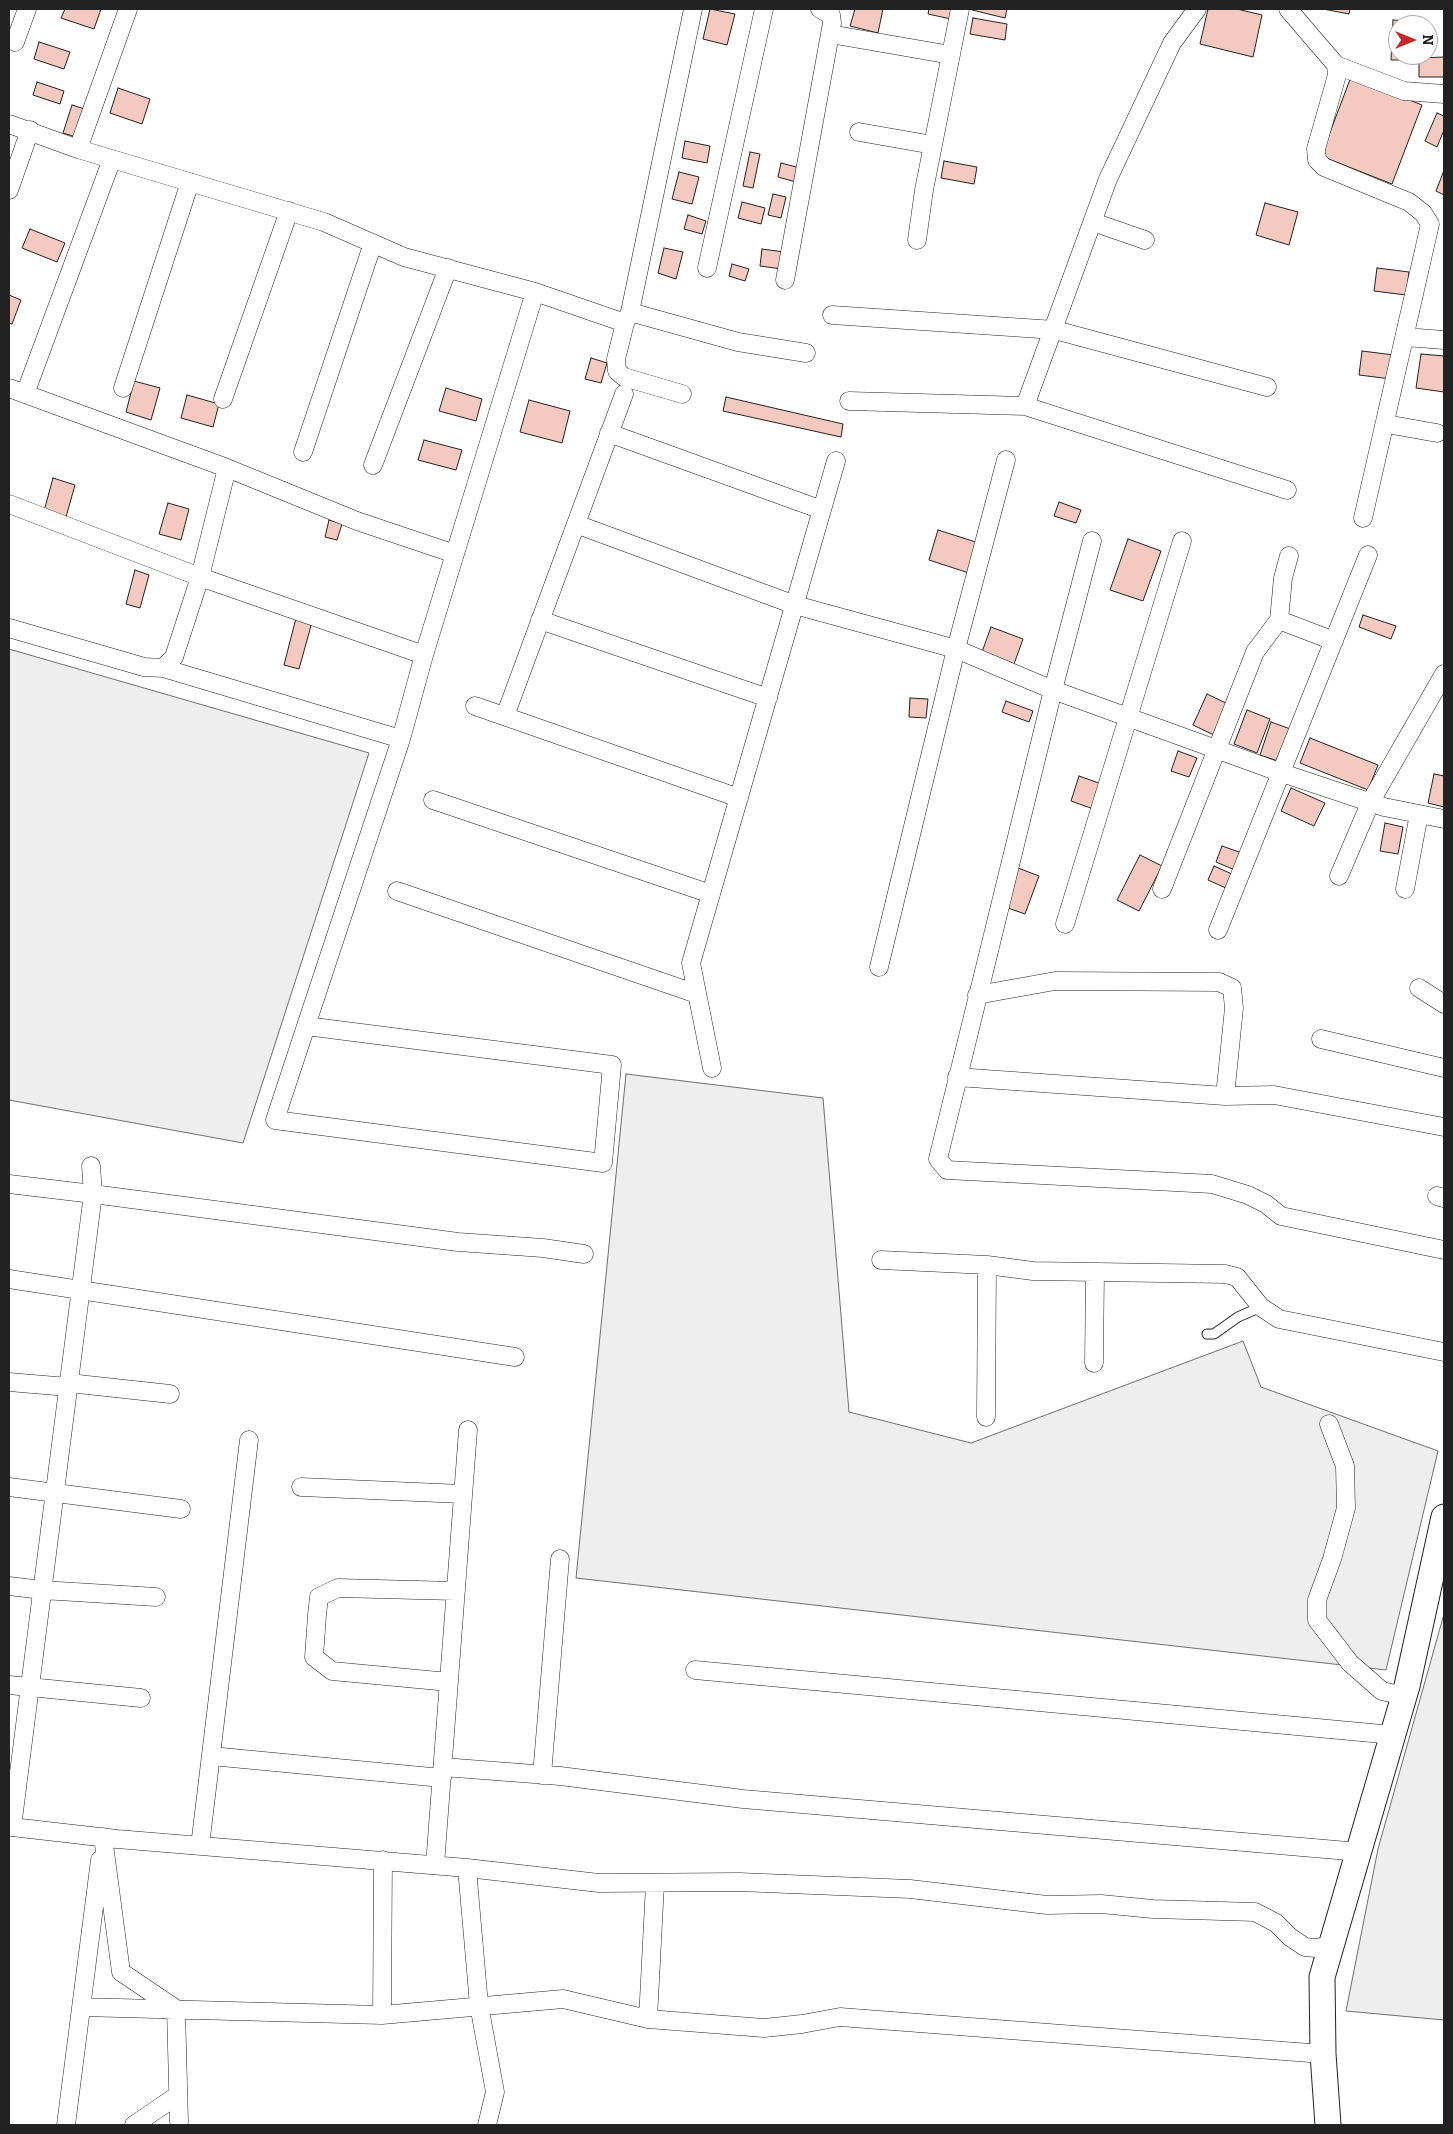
<!DOCTYPE html>
<html>
<head>
<meta charset="utf-8">
<style>
	body { margin:0 }
	#map { position:relative; width:1453px; height:2134px; overflow:hidden; background:#fff; font-family:Bitter,serif }
	canvas { display:block }
	.frame { position:absolute; inset:0; border:10px solid #222; pointer-events:none }
	.north { position:absolute; left:1388px; top:15px; width:50px; height:50px; box-sizing:border-box; background:#fff; border:1px solid #a7a7a7; border-radius:50%; rotate:90deg; font-size:14px; font-weight:700; line-height:20px; text-align:center; color:#222 }
	.north::after { content:''; display:block; margin:auto; width:18px; height:22px; background:#c62828; clip-path:polygon(50% 0,100% 100%,50% 72%,0 100%) }
</style>
</head>
<body>
<div id="map">
<canvas width="1453" height="2134"></canvas>
<div class="frame"></div>
<div class="north">N</div>
</div>
<script>
const ctx = document.querySelector('canvas').getContext('2d');
ctx.lineJoin = 'round';
function fill(path, color) { ctx.fillStyle = color; ctx.fill(path, 'evenodd'); }
const shape = rows => new Path2D(rows.map(r => 'M' + r).join(''));
function trace(path, color, width, dash) { ctx.strokeStyle = color; ctx.lineWidth = width; ctx.lineCap = dash ? 'butt' : 'round'; ctx.setLineDash(dash || []); ctx.stroke(path); }
const green = shape([
	[9,649,369,753,243,1143,9,1100,9,649],
	[626,1074,823,1098,849,1412,971,1443,1243,1341,1261,1387,1438,1451,1386,1670,576,1578,626,1074],
	[1444,1614,1444,2020,1346,2011,1378,1849,1444,1614]
]);
const building = shape([
	[65,9,101,9,94,29,61,18,65,9],
	[710,9,735,14,727,45,703,39,710,9],
	[855,9,883,9,878,33,850,26,855,9],
	[929,9,954,9,951,19,928,14,929,9],
	[973,9,1007,9,1005,18,972,10,973,9],
	[1208,9,1237,9,1262,15,1253,57,1200,44,1208,9],
	[1323,9,1350,9,1349,14,1323,9],
	[973,18,1007,24,1005,40,970,34,973,18],
	[1393,20,1409,21,1409,25,1398,25,1398,55,1408,55,1407,60,1391,60,1393,20],
	[39,42,70,52,64,69,34,59,39,42],
	[1444,57,1444,77,1419,77,1419,58,1444,57],
	[1351,77,1422,105,1392,184,1321,156,1351,77],
	[37,82,64,91,60,104,33,95,37,82],
	[118,88,150,99,142,124,110,113,118,88],
	[72,105,91,111,82,139,63,133,72,105],
	[1437,113,1444,116,1444,130,1437,147,1425,141,1437,113],
	[685,141,710,146,707,163,682,158,685,141],
	[750,152,760,154,753,188,743,186,750,152],
	[944,161,977,167,974,184,941,178,944,161],
	[781,163,800,168,796,182,778,177,781,163],
	[679,172,699,177,692,204,672,199,679,172],
	[1443,173,1444,174,1444,195,1436,191,1443,173],
	[773,194,786,197,781,218,768,215,773,194],
	[742,202,765,208,761,224,738,218,742,202],
	[1265,203,1298,212,1289,245,1256,235,1265,203],
	[688,215,706,221,702,234,684,229,688,215],
	[30,229,65,243,57,262,22,248,30,229],
	[664,248,683,252,676,279,658,273,664,248],
	[762,249,784,252,782,269,760,266,762,249],
	[732,264,749,269,745,281,729,276,732,264],
	[1377,268,1409,272,1406,295,1374,291,1377,268],
	[9,295,21,300,12,324,9,323,9,295],
	[1362,351,1394,355,1391,379,1359,375,1362,351],
	[1421,354,1444,356,1444,392,1416,388,1421,354],
	[591,358,607,363,601,383,585,379,591,358],
	[134,381,160,388,151,420,126,412,134,381],
	[446,388,482,399,476,421,439,411,446,388],
	[187,395,219,404,213,427,181,418,187,395],
	[726,397,843,424,841,437,723,411,726,397],
	[529,400,570,411,562,443,520,432,529,400],
	[424,440,462,450,456,470,418,460,424,440],
	[53,478,75,485,66,517,44,511,53,478],
	[1059,502,1081,510,1076,523,1054,516,1059,502],
	[168,503,189,509,181,540,159,534,168,503],
	[329,520,342,524,337,540,325,537,329,520],
	[938,530,982,544,972,574,929,560,938,530],
	[1128,539,1161,551,1143,601,1110,590,1128,539],
	[135,570,149,575,140,608,126,604,135,570],
	[1363,615,1396,626,1391,639,1359,627,1363,615],
	[296,618,312,622,299,669,284,665,296,618],
	[991,627,1023,639,1014,664,982,652,991,627],
	[1207,694,1230,705,1216,736,1193,725,1207,694],
	[910,698,928,699,926,718,909,717,910,698],
	[1006,701,1033,711,1029,722,1002,712,1006,701],
	[1247,710,1270,719,1257,753,1234,744,1247,710],
	[1271,722,1296,731,1284,763,1260,755,1271,722],
	[1310,738,1378,765,1368,790,1300,763,1310,738],
	[1178,751,1197,758,1189,777,1171,771,1178,751],
	[1434,774,1444,776,1444,807,1428,803,1434,774],
	[1079,776,1107,786,1099,811,1071,801,1079,776],
	[1291,788,1325,803,1314,826,1281,811,1291,788],
	[1385,823,1403,827,1398,854,1380,851,1385,823],
	[1222,846,1242,853,1235,870,1216,862,1222,846],
	[1140,855,1162,866,1139,911,1117,900,1140,855],
	[1214,866,1234,875,1228,889,1208,880,1214,866],
	[1018,868,1039,876,1025,914,1005,907,1018,868]
]);
const lane = shape([
	[1207,1334,1214,1334,1238,1317,1261,1307]
]);
const street = shape([
	[1288,9,1336,65,1337,75,1316,149,1317,160,1324,167,1409,202,1423,213,1430,224,1363,518],
	[830,34,951,55],
	[15,42,27,9],
	[1336,65,1404,91,1444,94],
	[9,124,78,149],
	[859,132,933,145],
	[9,190,30,130],
	[1093,222,1145,240],
	[917,240,924,190,960,9],
	[707,268,764,9],
	[785,280,832,23,831,15,820,9],
	[535,292,625,323,616,359,617,371,624,377,682,394],
	[630,312,738,342,806,353],
	[832,315,1055,330,1267,387],
	[625,323,630,312,693,9],
	[1405,337,1444,340],
	[9,388,227,468,357,521,455,554],
	[123,388,190,182],
	[25,394,112,159],
	[223,399,289,211],
	[849,401,1025,406,1287,490],
	[1025,406,1108,179,1172,43,1197,9],
	[1386,424,1437,433],
	[609,433,822,510],
	[303,452,373,243],
	[373,465,448,268],
	[9,504,200,577,424,655,535,292,404,257,324,222,78,149,128,9],
	[576,524,795,605,956,649,1053,690,1282,773,1384,807,1444,819],
	[1092,541,1053,690,938,1159,947,1170,1212,1184,1248,1195,1266,1204,1281,1216,1444,1250],
	[540,620,768,698],
	[1279,620,1334,641],
	[9,628,144,667,163,668,174,657,200,577,227,468],
	[163,668,401,739],
	[475,706,739,798],
	[505,716,624,394],
	[433,800,711,894],
	[1339,876,1371,801,1444,674],
	[1162,889,1255,652,1279,620,1283,578,1289,556],
	[1405,889,1419,814],
	[397,891,697,994],
	[1065,924,1182,541],
	[1218,930,1368,555],
	[879,967,956,649,1006,460],
	[1419,988,1444,1004],
	[977,995,1055,981,1219,982,1232,988,1234,1008,1225,1096],
	[306,1026,612,1065,603,1163,275,1120,306,1026,401,739,424,655],
	[1321,1039,1444,1068],
	[712,1068,691,963,836,461],
	[957,1077,1225,1096,1274,1095,1444,1127],
	[91,1166,93,1194,458,1242,543,1248,584,1254],
	[9,1184,93,1194,12,1827,117,1839,467,1868,479,2005,495,2092,487,2125],
	[1437,1196,1444,1198],
	[881,1260,987,1265,986,1417],
	[987,1265,1033,1271,1225,1274,1237,1277,1261,1307,1279,1319,1444,1352],
	[9,1279,515,1357],
	[1094,1363,1095,1272],
	[9,1382,68,1387],
	[69,1383,170,1394],
	[1329,1424,1345,1466,1346,1508,1332,1559,1317,1600,1317,1620,1350,1663,1382,1691,1404,1696],
	[9,1487,181,1509],
	[301,1487,463,1494],
	[9,1586,42,1590,156,1597],
	[695,1670,1393,1735],
	[449,1682,332,1671,314,1657,317,1615,319,1597,338,1588,456,1591],
	[9,1685,141,1698],
	[211,1756,442,1778],
	[443,1767,560,1776,743,1799,1360,1852],
	[542,1775,560,1559],
	[103,1837,121,1972,176,2009,179,2122],
	[200,1846,249,1440],
	[435,1865,468,1430],
	[467,1868,599,1883,739,1882,910,1889,1047,1905,1101,1904,1153,1909,1255,1912,1276,1923,1290,1937,1305,1947,1316,1948,1332,1945],
	[81,2007,382,2015,563,1999,648,2019,764,2028,802,2024,840,2017,1323,2054],
	[382,2015,383,1860],
	[648,2019,655,1884],
	[66,2125,100,1860],
	[134,2125,178,2095]
]);
const secondary = shape([
	[1328,2125,1323,2054,1322,1977,1407,1686,1444,1517]
]);
fill(green, '#eee');
trace(green, '#6f6f6f', 1);
fill(building, '#f3c9c0');
trace(building, '#222', 1);
trace(lane, '#222', 11);
trace(street, '#222', 19);
trace(secondary, '#222', 27);
trace(lane, '#fff', 9);
trace(street, '#fff', 18);
trace(secondary, '#fff', 25);
</script>
</body>
</html>
